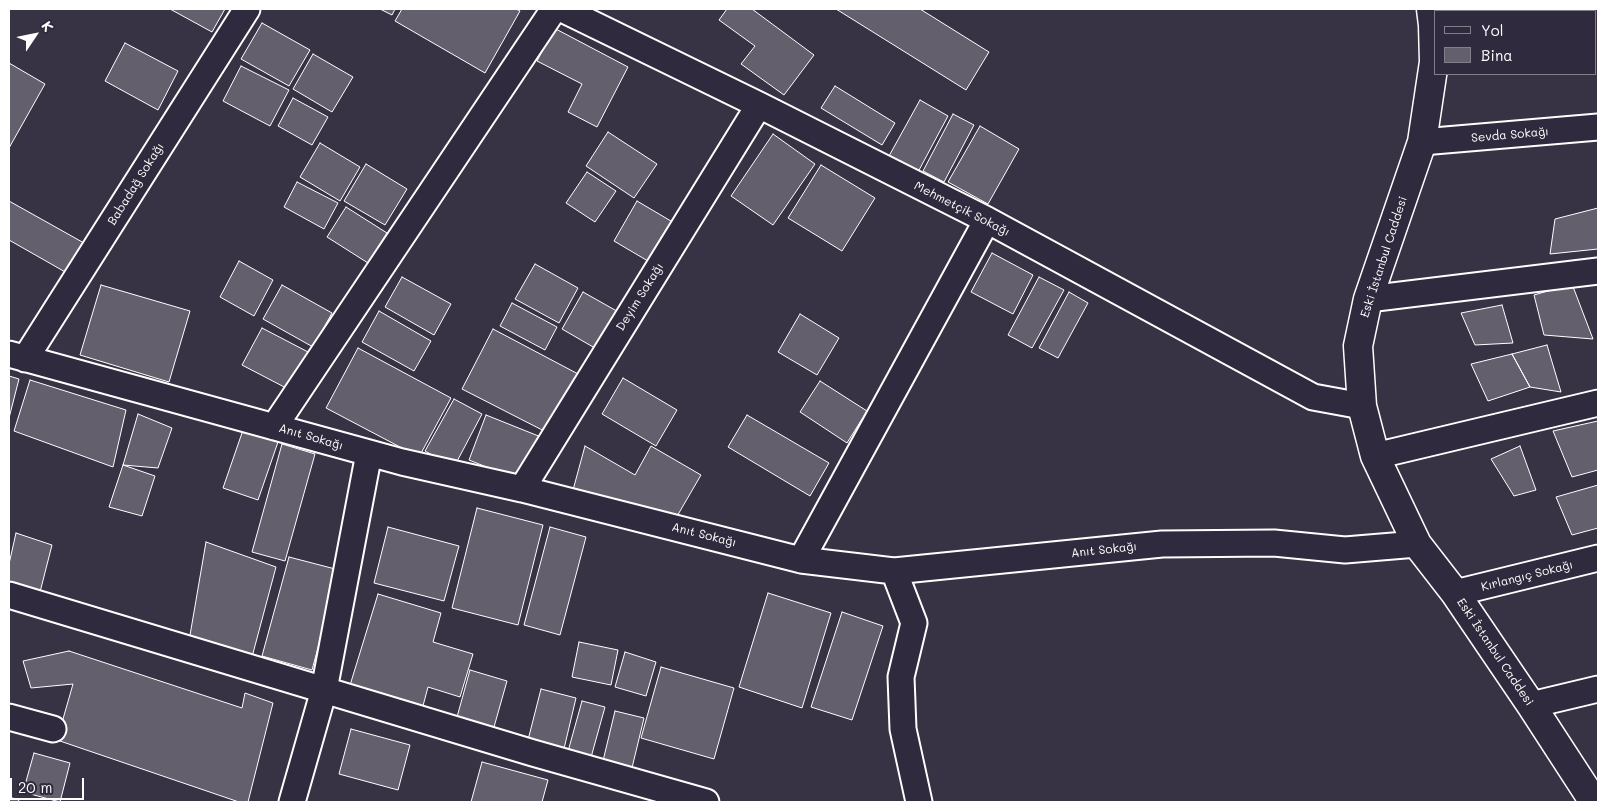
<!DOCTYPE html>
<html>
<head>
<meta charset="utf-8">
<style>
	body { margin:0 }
	#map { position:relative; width:1607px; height:811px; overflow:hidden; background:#373345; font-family:Mali,sans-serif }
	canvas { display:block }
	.frame { position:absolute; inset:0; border:10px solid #fff; pointer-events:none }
	.legend { position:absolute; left:1434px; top:10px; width:162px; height:65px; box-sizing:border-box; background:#2f2a3d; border:1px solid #827f8b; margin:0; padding:6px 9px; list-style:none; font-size:15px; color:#fff }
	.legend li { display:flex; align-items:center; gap:10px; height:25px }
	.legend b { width:25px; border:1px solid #827f8b }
	.north { position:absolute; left:10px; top:10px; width:50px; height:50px; -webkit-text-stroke:4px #2f2a3d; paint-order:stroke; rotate:56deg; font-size:14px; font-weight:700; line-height:20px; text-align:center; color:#fff }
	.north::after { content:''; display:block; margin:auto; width:18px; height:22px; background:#fff; clip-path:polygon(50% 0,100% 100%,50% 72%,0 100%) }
	.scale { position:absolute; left:10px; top:778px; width:74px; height:22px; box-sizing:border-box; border:2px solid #fff; border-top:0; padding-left:6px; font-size:15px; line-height:18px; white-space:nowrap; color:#fff; -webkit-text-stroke:4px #2f2a3d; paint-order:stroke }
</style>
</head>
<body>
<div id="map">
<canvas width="1607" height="811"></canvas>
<div class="frame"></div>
<ul class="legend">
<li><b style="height:6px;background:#2f2a3d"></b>Yol</li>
<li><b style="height:14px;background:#635f6d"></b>Bina</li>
</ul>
<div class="north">K</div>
<div class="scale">20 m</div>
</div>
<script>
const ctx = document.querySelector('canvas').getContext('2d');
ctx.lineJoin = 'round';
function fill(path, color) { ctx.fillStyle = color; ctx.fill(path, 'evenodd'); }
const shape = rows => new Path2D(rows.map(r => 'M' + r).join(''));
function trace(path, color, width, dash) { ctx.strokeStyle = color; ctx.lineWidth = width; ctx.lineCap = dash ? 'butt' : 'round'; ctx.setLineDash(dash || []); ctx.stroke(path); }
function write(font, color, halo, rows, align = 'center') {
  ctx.font = font + ' Mali,sans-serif'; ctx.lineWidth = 4; ctx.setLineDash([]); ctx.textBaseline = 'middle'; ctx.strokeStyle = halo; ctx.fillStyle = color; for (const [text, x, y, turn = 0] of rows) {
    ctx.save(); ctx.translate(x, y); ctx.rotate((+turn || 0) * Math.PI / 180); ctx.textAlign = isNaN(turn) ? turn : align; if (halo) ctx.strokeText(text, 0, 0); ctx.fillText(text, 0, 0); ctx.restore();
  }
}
const building = shape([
	[170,9,225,9,212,32,170,9],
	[380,9,395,9,392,15,380,9],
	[402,9,516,9,520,11,485,73,395,21,402,9],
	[727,9,752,9,814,55,784,95,741,64,755,46,719,20,727,9],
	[836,9,920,9,989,52,966,90,836,9],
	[262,23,310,50,289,86,241,59,262,23],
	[554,28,628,67,597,127,568,112,582,84,537,61,554,28],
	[125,43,178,71,158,110,105,81,125,43],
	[313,54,353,77,332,112,293,89,313,54],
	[9,63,45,84,9,148,9,63],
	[241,66,289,90,270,126,223,101,241,66],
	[835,86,895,123,882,145,821,108,835,86],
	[293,98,328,117,312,145,278,126,293,98],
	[920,100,948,116,918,172,889,156,920,100],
	[953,114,974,125,944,182,923,171,953,114],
	[980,126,1019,149,988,204,948,182,980,126],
	[608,132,657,164,634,198,586,166,608,132],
	[773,134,815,164,773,225,731,196,773,134],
	[320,143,360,167,340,201,300,177,320,143],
	[366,164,407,189,385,225,344,201,366,164],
	[821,165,875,198,842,251,788,218,821,165],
	[587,172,616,191,595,222,566,203,587,172],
	[297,182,338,203,324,229,284,207,297,182],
	[9,201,84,243,67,273,9,240,9,201],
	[637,201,676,224,653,264,614,241,637,201],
	[346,207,387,233,368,263,327,237,346,207],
	[1598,208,1598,249,1550,254,1555,219,1598,208],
	[992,253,1033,275,1013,314,971,292,992,253],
	[239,261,273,280,254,316,220,297,239,261],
	[535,264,578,288,559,323,515,299,535,264],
	[402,277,451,304,434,335,385,307,402,277],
	[1039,277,1064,290,1032,348,1008,335,1039,277],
	[1572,284,1593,339,1544,335,1534,295,1572,284],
	[101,285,190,311,169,382,80,355,101,285],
	[282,285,332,313,313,347,263,319,282,285],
	[583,292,622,314,600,351,562,329,583,292],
	[1069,292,1088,303,1058,358,1039,348,1069,292],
	[512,303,557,327,545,350,500,326,512,303],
	[1502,305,1513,343,1475,345,1461,313,1502,305],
	[379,311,431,341,414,371,362,342,379,311],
	[800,314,839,338,817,375,778,352,800,314],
	[262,328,310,353,290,390,242,365,262,328],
	[493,329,580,375,550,434,462,389,493,329],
	[1547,345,1561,392,1530,387,1512,354,1547,345],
	[358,348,451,398,419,457,326,408,358,348],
	[1512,354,1530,387,1488,401,1471,364,1512,354],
	[9,376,19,379,9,418,9,376],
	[623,378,677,410,656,446,602,414,623,378],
	[30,380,126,410,113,467,14,431,30,380],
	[820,381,867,411,847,443,800,412,820,381],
	[454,399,482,414,454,467,425,451,454,399],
	[138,414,172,428,158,468,123,465,138,414],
	[486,415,541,437,524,482,469,460,486,415],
	[747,415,829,463,810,496,728,447,747,415],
	[1598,421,1598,470,1572,477,1553,431,1598,421],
	[243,430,278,442,258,500,223,488,243,430],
	[282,444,315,454,285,561,252,552,282,444],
	[585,446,635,475,651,446,701,475,676,518,573,490,585,446],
	[1520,446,1536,490,1514,496,1491,459,1520,446],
	[123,465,155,476,142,516,109,507,123,465],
	[1598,485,1598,528,1572,535,1556,497,1598,485],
	[477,508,543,525,518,625,452,608,477,508],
	[388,527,459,546,444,601,374,583,388,527],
	[550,527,586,537,560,635,524,625,550,527],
	[16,533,52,545,39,596,9,585,9,564,16,533],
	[206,542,276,567,252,657,189,641,206,542],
	[289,557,339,570,312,670,262,656,289,557],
	[768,593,831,613,802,708,739,687,768,593],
	[378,594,441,613,433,642,473,654,460,697,428,687,420,717,347,695,378,594],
	[842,612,883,626,852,720,811,707,842,612],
	[579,642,618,650,611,685,572,677,579,642],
	[69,651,242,708,245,693,273,703,248,802,239,802,57,740,73,684,31,688,23,661,69,651],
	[625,652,656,662,646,696,615,687,625,652],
	[661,667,734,688,714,759,641,738,661,667],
	[470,670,507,681,494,727,457,717,470,670],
	[541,689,576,698,563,753,527,744,541,689],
	[582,701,605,707,590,761,567,755,582,701],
	[615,711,644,718,631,772,602,765,615,711],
	[351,729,410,745,398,790,339,774,351,729],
	[34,753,70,763,60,802,23,792,34,753],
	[482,762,548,780,542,802,471,802,482,762],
	[9,797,19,800,18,802,9,802,9,797]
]);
const minor = shape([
	[562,9,759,105,987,220,1313,397,1362,406],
	[1422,142,1598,127],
	[1368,299,1598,271],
	[9,354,402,462,522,489,801,560,894,571,1162,544,1274,543,1345,550,1417,544],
	[25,359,247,9],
	[274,427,554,9],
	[1375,456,1598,403],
	[522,489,759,105],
	[801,560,987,220],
	[894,571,914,623,901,677,903,729,919,802],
	[1455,593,1598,558],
	[9,595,533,753,706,802],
	[1531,705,1598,689],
	[9,717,53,729],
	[292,802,324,690,369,453]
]);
const tertiary = shape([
	[1478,11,1486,9]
]);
const secondary = shape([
	[1431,9,1433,25,1434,62,1422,142,1368,299,1358,346,1362,406,1375,456,1417,544,1455,593,1531,705,1594,802]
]);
const streetNames = [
	["Sevda Sokağı",1510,135,-5],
	["Babadağ Sokağı",136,184,-58],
	["Mehmetçik Sokağı",962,209,27],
	["Eski İstanbul Caddesi",1384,257,-72],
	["Deyim Sokağı",640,297,-58],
	["Anıt Sokağı",311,437,16],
	["Anıt Sokağı",704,535,14],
	["Anıt Sokağı",1104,550,-6],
	["Kırlangıç Sokağı",1527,576,-14],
	["Eski İstanbul Caddesi",1495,652,56]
];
fill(building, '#635f6d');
trace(building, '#fff', 1);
trace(minor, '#fff', 29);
trace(tertiary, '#fff', 31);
trace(secondary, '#fff', 31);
trace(minor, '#2f2a3d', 25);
trace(tertiary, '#2f2a3d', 28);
trace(secondary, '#2f2a3d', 28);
write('12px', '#fff', '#2f2a3d', streetNames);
</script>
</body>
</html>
